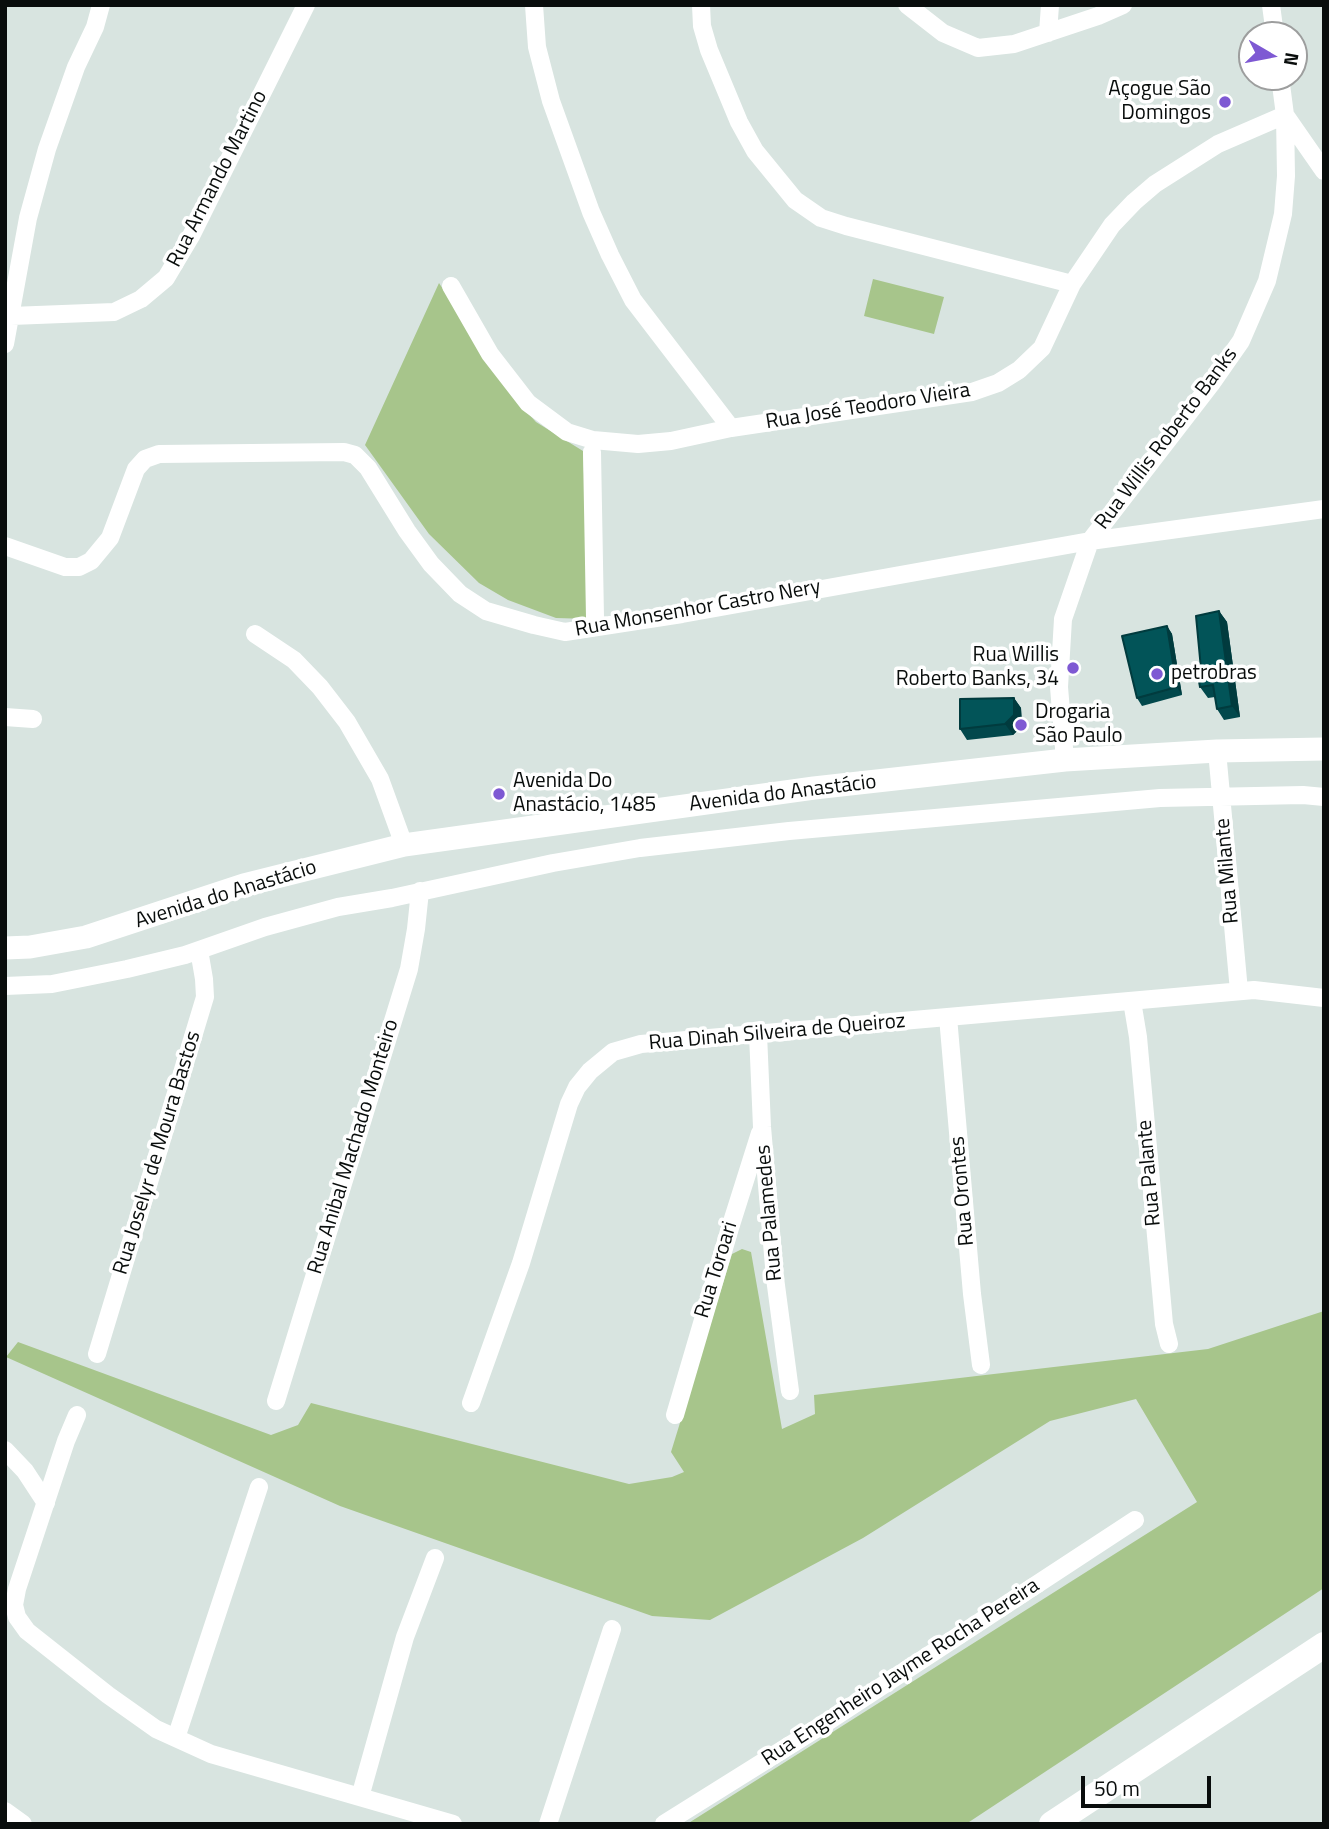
<!DOCTYPE html>
<html>
<head>
<meta charset="utf-8">
<style>
	body { margin:0 }
	#map { position:relative; width:1329px; height:1829px; overflow:hidden; background:#d8e4e0; font-family:"Titillium Web",sans-serif }
	canvas { display:block }
	.frame { position:absolute; inset:0; border:7px solid #090d0c; pointer-events:none }
	.north { position:absolute; left:1238px; top:21px; width:70px; height:70px; box-sizing:border-box; background:#fff; border:2px solid #9d9e9e; border-radius:50%; rotate:100deg; font-size:19px; font-weight:700; line-height:28px; text-align:center; color:#090d0c }
	.north::after { content:''; display:block; margin:auto; width:24px; height:32px; background:#7e59d3; clip-path:polygon(50% 0,100% 100%,50% 72%,0 100%) }
	.scale { position:absolute; left:1081px; top:1776px; width:130px; height:32px; box-sizing:border-box; border:4px solid #090d0c; border-top:0; padding-left:9px; font-size:21px; line-height:24px; white-space:nowrap; color:#090d0c; -webkit-text-stroke:5px #fff; paint-order:stroke }
</style>
</head>
<body>
<div id="map">
<canvas width="1329" height="1829"></canvas>
<div class="frame"></div>
<div class="north">N</div>
<div class="scale">50 m</div>
</div>
<script>
const ctx = document.querySelector('canvas').getContext('2d');
ctx.lineJoin = 'round';
function fill(path, color) { ctx.fillStyle = color; ctx.fill(path, 'evenodd'); }
const shape = rows => new Path2D(rows.map(r => 'M' + r).join(''));
function trace(path, color, width, dash) { ctx.strokeStyle = color; ctx.lineWidth = width; ctx.lineCap = dash ? 'butt' : 'round'; ctx.setLineDash(dash || []); ctx.stroke(path); }
function write(font, color, halo, rows, align = 'center') {
  ctx.font = font + ' "Titillium Web",sans-serif'; ctx.lineWidth = 7; ctx.setLineDash([]); ctx.textBaseline = 'middle'; ctx.strokeStyle = halo; ctx.fillStyle = color; for (const [text, x, y, turn = 0] of rows) {
    ctx.save(); ctx.translate(x, y); ctx.rotate((+turn || 0) * Math.PI / 180); ctx.textAlign = isNaN(turn) ? turn : align; if (halo) ctx.strokeText(text, 0, 0); ctx.fillText(text, 0, 0); ctx.restore();
  }
}
const green = shape([
	[873,279,944,297,934,334,864,316],
	[439,283,515,399,536,422,583,451,590,619,556,618,508,600,479,583,429,534,365,445],
	[742,1249,751,1252,782,1429,815,1414,814,1395,1208,1349,1324,1311,1324,1588,966,1824,687,1824,1197,1502,1136,1399,1050,1421,863,1538,710,1620,652,1616,340,1506,6,1357,18,1342,271,1435,298,1425,311,1403,629,1484,672,1477,684,1472,671,1452,732,1254]
]);
const minor = shape([
	[534,5,537,47,551,101,591,212,610,255,633,300,731,428],
	[701,5,702,26,709,50,739,122,755,151,795,200,821,218,846,226,1072,284],
	[907,5,943,33,978,48,1014,44,1098,16,1123,5],
	[1271,5,1275,35],
	[1048,33,1050,5],
	[1285,115,1324,171],
	[451,286,490,354,528,403,567,432,593,440,638,444,671,441,731,428,972,392,998,383,1019,370,1042,348,1072,284,1112,225,1134,202,1155,184,1218,144,1285,115],
	[11,316,114,312,141,299,166,278,191,236,306,5],
	[5,344,28,218,47,149,76,67,95,27,101,5],
	[592,452,595,618],
	[5,546,65,567,79,567,91,561,110,538,136,469,145,459,159,454,344,452,355,455,368,468,407,531,431,564,460,594,486,611,534,625,565,632,682,614,1090,541,1324,509],
	[255,634,294,660,320,687,347,722,380,779,404,845],
	[5,717,33,719],
	[1217,751,1239,991],
	[1065,760,1059,687,1063,619,1090,541,1211,384,1241,341,1267,281,1283,214,1286,176,1285,115,1280,77],
	[5,986,52,984,127,969,185,955,265,927,338,907,392,898,553,863,640,848,789,831,1160,798,1303,795,1324,797],
	[1132,1001,1138,1037,1164,1324,1169,1344],
	[948,1017,972,1294,981,1365],
	[758,1034,762,1127,775,1278,790,1391],
	[97,1354,205,997,204,979,199,950],
	[276,1401,409,969,416,929,420,891],
	[471,1403,521,1263,569,1104,577,1087,590,1071,613,1052,641,1044,1254,990,1324,998],
	[77,1415,66,1441,17,1589,14,1605,17,1617,27,1631,108,1695,156,1729,211,1754,453,1824],
	[675,1415,730,1228,760,1133],
	[5,1450,25,1471,46,1503],
	[176,1738,259,1487],
	[360,1797,405,1637,435,1558],
	[5,1811,23,1824],
	[548,1824,612,1629],
	[664,1824,827,1722,1135,1520]
]);
const major = shape([
	[5,948,30,947,86,937,244,885,404,845,814,788,1065,760,1217,751,1324,749]
]);
const highway = shape([
	[1052,1824,1324,1645]
]);
const wall = shape([
	[1219,611,1227,622,1240,717,1224,720,1217,709,1215,697,1208,698,1200,687,1201,669],
	[1167,626,1172,634,1182,695,1142,706,1137,698],
	[1014,698,1021,708,1022,726,1013,735,967,740,960,729]
]);
const shadedWall = shape([
	[1219,611,1227,622,1240,717,1232,706],
	[1167,626,1172,634,1182,695,1177,687],
	[1014,698,1021,708,1022,726,1013,735,1005,724]
]);
const building = shape([
	[1219,611,1232,706,1217,709,1213,685,1200,687,1197,670,1201,669,1196,616,1219,611],
	[1167,626,1177,687,1137,698,1122,636,1167,626],
	[1014,698,1014,715,1005,724,960,729,960,699,1014,698]
]);
const markers = [
	[1225,102,7,"#7e59d3"],
	[1073,668,7,"#7e59d3"],
	[1157,674,7,"#7e59d3"],
	[1021,725,7,"#7e59d3"],
	[499,794,7,"#7e59d3"]
];
const poiNames = [
	["Açogue São",1211,90,"right"],
	["Domingos",1211,114,"right"],
	["Rua Willis",1059,656,"right"],
	["Roberto Banks, 34",1059,680,"right"],
	["petrobras",1171,674],
	["Drogaria",1035,713],
	["São Paulo",1035,737],
	["Avenida Do",513,782],
	["Anastácio, 1485",513,806]
];
const streetNames = [
	["Rua Armando Martino",218,179,-63],
	["Rua José Teodoro Vieira",868,407,-9],
	["Rua Willis Roberto Banks",1167,439,-53],
	["Rua Monsenhor Castro Nery",698,609,-10],
	["Avenida do Anastácio",783,794,-7],
	["Rua Milante",1228,871,-95],
	["Avenida do Anastácio",226,895,-17],
	["Rua Dinah Silveira de Queiroz",777,1033,-5],
	["Rua Anibal Machado Monteiro",354,1147,-73],
	["Rua Joselyr de Moura Bastos",158,1153,-73],
	["Rua Palante",1150,1173,-95],
	["Rua Orontes",963,1191,-95],
	["Rua Palamedes",770,1213,-95],
	["Rua Toroari",717,1270,-73],
	["Rua Engenheiro Jayme Rocha Pereira",901,1673,-33]
];
fill(green, '#a7c58b');
trace(minor, '#fff', 18);
trace(major, '#fff', 23);
trace(highway, '#fff', 26);
fill(wall, '#02484c');
fill(shadedWall, '#013b3e');
fill(building, '#025458');
trace(building, '#013b3e', 2);
for (const [x, y, r, color] of markers) { const dot = new Path2D(); dot.arc(x, y, r, 0, 2 * Math.PI); ctx.fillStyle = color; ctx.fill(dot); trace(dot, '#fff', 2.5); }
write('21px', '#090d0c', '#fff', poiNames, 'left');
write('21px', '#090d0c', '#fff', streetNames);
</script>
</body>
</html>
